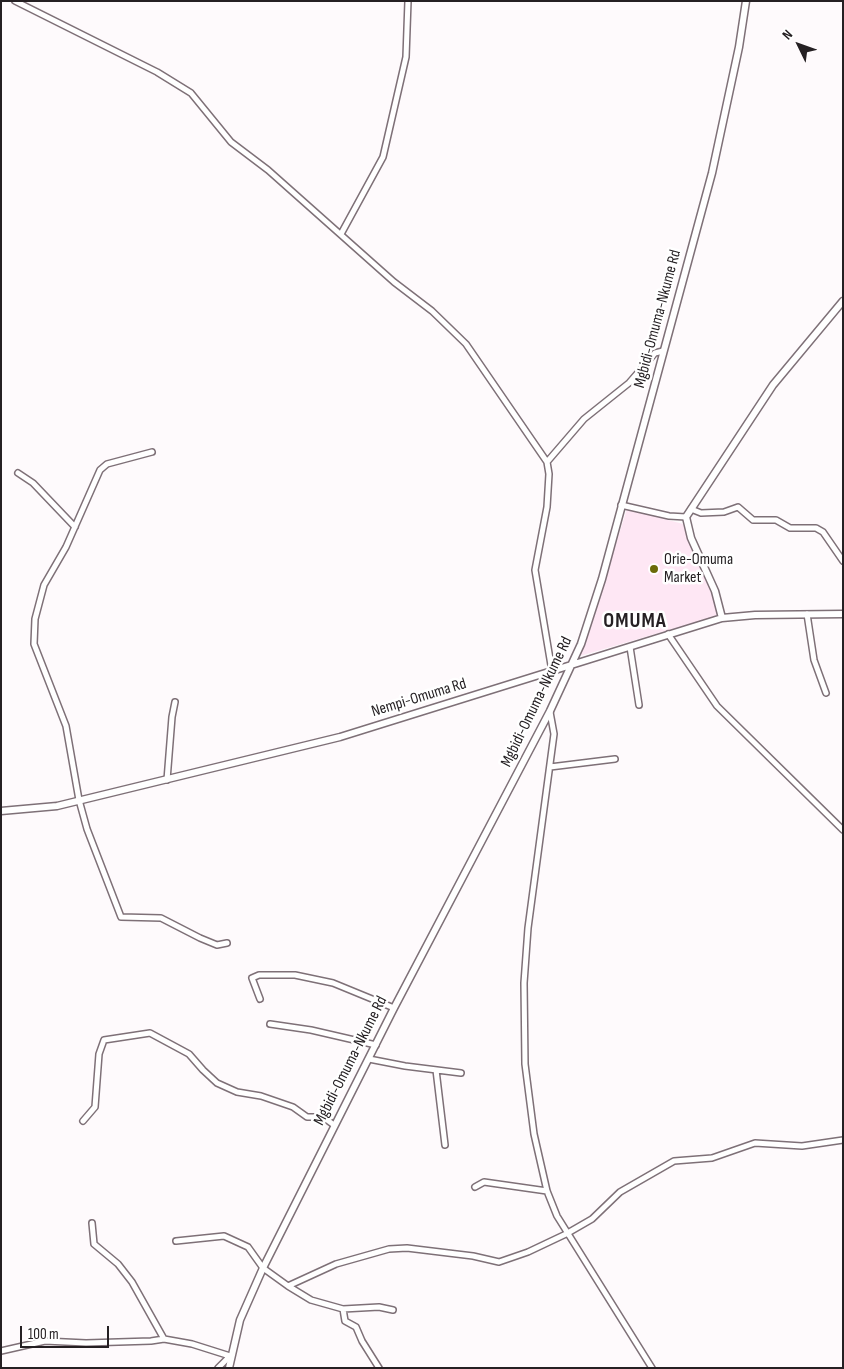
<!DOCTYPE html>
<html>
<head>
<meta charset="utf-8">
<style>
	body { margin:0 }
	#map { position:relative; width:844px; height:1369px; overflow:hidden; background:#fefafc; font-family:"Sofia Sans Condensed",sans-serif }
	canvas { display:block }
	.frame { position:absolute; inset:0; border:2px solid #252023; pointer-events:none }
	.north { position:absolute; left:774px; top:20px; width:50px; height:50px; -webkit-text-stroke:4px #fff; paint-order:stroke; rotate:312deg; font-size:14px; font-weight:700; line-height:20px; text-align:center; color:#252023 }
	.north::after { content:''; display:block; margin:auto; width:18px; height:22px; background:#252023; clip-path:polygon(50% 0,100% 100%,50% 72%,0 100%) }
	.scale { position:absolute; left:20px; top:1326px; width:89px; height:22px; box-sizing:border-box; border:2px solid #252023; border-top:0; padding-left:6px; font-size:15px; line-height:18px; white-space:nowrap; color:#252023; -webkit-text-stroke:4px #fff; paint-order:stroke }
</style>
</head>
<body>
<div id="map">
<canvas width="844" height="1369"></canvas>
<div class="frame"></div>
<div class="north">N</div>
<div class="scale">100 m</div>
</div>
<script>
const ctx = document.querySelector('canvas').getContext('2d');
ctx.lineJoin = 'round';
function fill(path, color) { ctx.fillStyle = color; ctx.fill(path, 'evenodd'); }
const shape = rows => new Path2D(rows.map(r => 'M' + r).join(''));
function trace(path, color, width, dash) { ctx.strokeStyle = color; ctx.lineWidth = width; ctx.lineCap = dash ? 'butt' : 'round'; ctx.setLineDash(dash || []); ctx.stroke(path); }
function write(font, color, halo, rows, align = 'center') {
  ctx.font = font + ' "Sofia Sans Condensed",sans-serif'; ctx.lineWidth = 5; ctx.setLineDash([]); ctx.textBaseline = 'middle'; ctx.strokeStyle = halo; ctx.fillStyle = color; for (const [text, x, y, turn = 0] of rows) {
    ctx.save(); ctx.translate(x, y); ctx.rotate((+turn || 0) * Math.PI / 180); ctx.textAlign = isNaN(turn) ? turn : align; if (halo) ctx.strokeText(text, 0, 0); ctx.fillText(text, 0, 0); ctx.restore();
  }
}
const built = shape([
	[627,509,683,524,688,540,714,599,717,616,580,656]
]);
const minor = shape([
	[15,1,157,72,191,93,231,142,268,170,394,282,432,311,466,344,547,462,549,474,547,507,535,570,552,671],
	[341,234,383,157,406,57,408,1],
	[152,452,107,464,100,470,66,547,44,585,35,619,34,644,66,726,79,800,87,829,121,917,161,918,200,938,217,945,227,943],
	[547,462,584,419,629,383,655,353,663,351],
	[18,473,33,483,75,527],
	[621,505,669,516,686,517],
	[691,509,701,513,724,512,738,507,753,520,776,520,790,528,816,528,823,532,843,561],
	[807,614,814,660,826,693],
	[668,634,717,706,843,830],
	[630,647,639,705],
	[550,712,554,734,528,928,524,983,525,1064,534,1134,547,1191,557,1216,652,1368],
	[550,767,615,759],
	[167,780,172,717,175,702],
	[260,999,252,978,259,975,295,975,333,983,394,1008],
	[270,1024,311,1030,376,1045],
	[369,1059,405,1066,461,1073],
	[436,1070,445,1145],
	[83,1121,95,1107,99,1054,104,1040,150,1033,189,1054,203,1070,217,1083,237,1092,261,1096,293,1107,307,1117,323,1117,334,1125],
	[475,1187,484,1182,547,1191],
	[92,1223,94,1244,118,1264,132,1282,164,1339],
	[176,1241,224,1236,248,1247,263,1268,288,1286],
	[343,1309,345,1321,356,1327,362,1341,379,1368],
	[393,1310,379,1307,343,1309,311,1300,288,1286,336,1264,389,1249,407,1248,473,1256,499,1262,528,1252,566,1234,592,1219,620,1192,674,1161,712,1158,755,1143,802,1146,843,1140],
	[1,1351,45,1341,86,1343,151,1341,164,1339,192,1344,230,1356,218,1368]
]);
const tertiary = shape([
	[722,618,715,591,691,538,686,517,773,385,843,301],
	[1,811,57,806,340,737,722,618,755,615,843,614],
	[229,1368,240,1320,263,1268,394,1008,550,711,581,644,602,579,712,173,739,47,746,1]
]);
const markers = [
	[654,569,5,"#6b6b09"]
];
const streetNames = [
	["Mgbidi-Omuma-Nkume Rd",658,319,-75],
	["Nempi-Omuma Rd",419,698,-17],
	["Mgbidi-Omuma-Nkume Rd",537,702,-64],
	["Mgbidi-Omuma-Nkume Rd",351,1061,-63]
];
const poiNames = [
	["Orie-Omuma",664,560],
	["Market",664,578]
];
const districtNames = [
	["OMUMA",635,622]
];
fill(built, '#fee7f4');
trace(minor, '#7e7077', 8);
trace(tertiary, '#7e7077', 9);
trace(minor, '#fff', 5);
trace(tertiary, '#fff', 6);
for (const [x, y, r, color] of markers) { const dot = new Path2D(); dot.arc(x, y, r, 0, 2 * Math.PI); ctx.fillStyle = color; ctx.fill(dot); trace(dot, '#fff', 2); }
write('16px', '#252023', '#fff', streetNames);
write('16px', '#252023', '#fff', poiNames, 'left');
ctx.letterSpacing = '1px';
write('bold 21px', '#252023', '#fff', districtNames);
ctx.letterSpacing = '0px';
</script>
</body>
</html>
